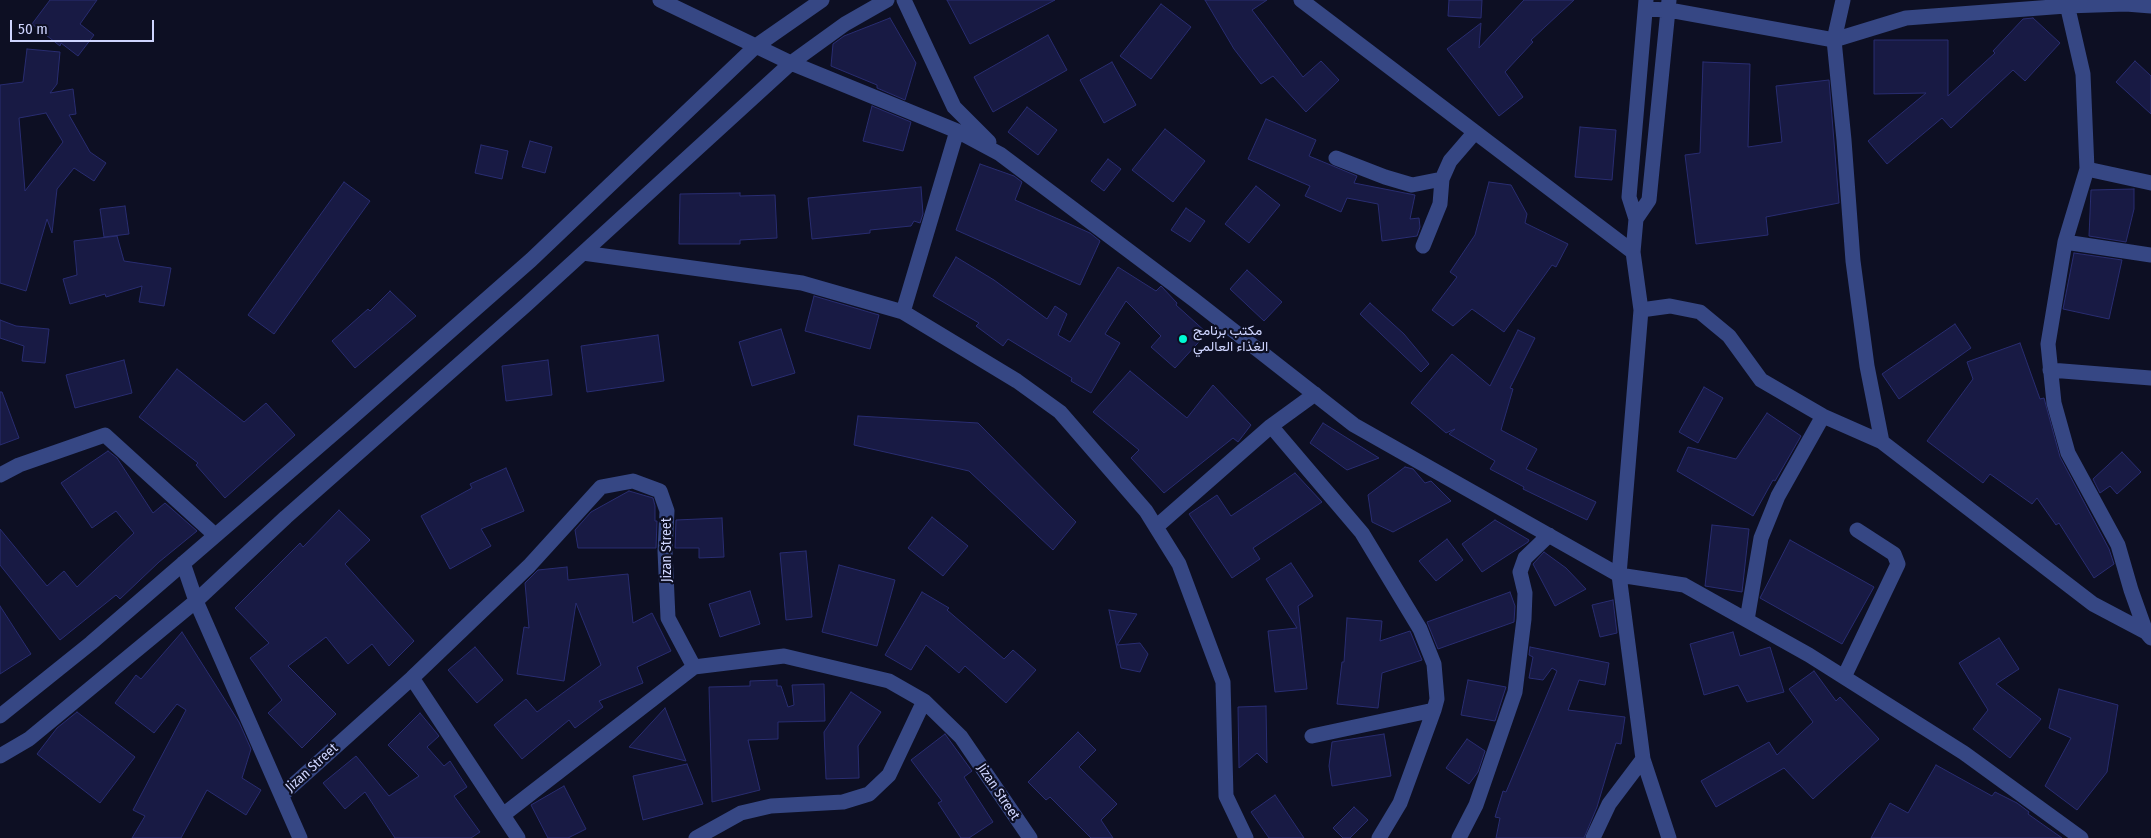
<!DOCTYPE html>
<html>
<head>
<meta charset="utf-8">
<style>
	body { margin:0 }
	#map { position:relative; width:2151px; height:838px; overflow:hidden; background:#0d0f23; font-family:"Fira Sans Condensed",sans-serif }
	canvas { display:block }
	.scale { position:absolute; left:10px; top:20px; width:144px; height:22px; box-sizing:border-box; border:2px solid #cfd5ff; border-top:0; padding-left:6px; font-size:15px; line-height:18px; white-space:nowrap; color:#cfd5ff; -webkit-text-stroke:4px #0d0f23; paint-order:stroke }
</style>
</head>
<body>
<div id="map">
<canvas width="2151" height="838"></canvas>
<div class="scale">50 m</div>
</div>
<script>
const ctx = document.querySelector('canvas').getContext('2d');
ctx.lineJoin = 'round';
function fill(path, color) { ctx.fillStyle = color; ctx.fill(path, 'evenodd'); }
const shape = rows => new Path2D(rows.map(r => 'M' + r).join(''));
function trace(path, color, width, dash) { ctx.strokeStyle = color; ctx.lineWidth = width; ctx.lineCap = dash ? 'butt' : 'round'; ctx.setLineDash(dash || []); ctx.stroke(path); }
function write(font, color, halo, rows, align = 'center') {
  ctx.font = font + ' "Fira Sans Condensed",Vazirmatn,sans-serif'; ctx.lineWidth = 4.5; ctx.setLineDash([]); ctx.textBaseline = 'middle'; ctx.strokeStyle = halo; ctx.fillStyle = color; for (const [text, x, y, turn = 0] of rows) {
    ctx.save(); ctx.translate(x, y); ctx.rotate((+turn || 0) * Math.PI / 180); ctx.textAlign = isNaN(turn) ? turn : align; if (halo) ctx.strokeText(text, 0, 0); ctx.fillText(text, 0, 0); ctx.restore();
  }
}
const building = shape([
	[50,0,97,0,80,24,94,35,78,56,61,43,60,46,32,24,50,0],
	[947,0,1055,0,970,44,947,0],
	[1205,0,1267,0,1252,10,1303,77,1321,61,1339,80,1306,112,1273,76,1261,84,1234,49,1205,0],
	[1449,0,1482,0,1481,18,1448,16,1449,0],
	[1524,0,1574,0,1531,40,1533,42,1505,72,1523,97,1499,116,1447,49,1481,23,1479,48,1524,0],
	[1161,4,1191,27,1151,79,1120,56,1161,4],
	[890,18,916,63,905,100,877,88,877,85,831,66,833,44,844,36,890,18],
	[2033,18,2060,43,2025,81,2013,70,1951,128,1942,118,1887,164,1868,141,1926,93,1874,94,1874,40,1948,40,1948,96,1995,53,1993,51,2023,19,2033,18],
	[1048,35,1067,70,993,112,974,77,1048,35],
	[27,49,60,52,57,84,50,93,73,89,76,114,69,115,90,152,106,163,94,181,74,168,57,189,52,233,47,219,26,291,0,283,0,85,23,82,27,49],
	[46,113,63,142,25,191,19,118,46,113],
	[2135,61,2151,76,2151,114,2116,82,2135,61],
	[1112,62,1136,105,1104,123,1080,80,1112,62],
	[1703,62,1750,64,1748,147,1782,142,1776,86,1829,80,1839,203,1766,217,1768,235,1696,244,1685,155,1700,153,1703,62],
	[872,106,911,122,903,151,863,141,872,106],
	[1027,107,1057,130,1038,155,1008,132,1027,107],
	[1266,119,1316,140,1309,156,1357,176,1354,183,1415,195,1410,219,1419,218,1420,227,1417,236,1382,241,1378,204,1347,198,1341,212,1305,196,1310,186,1248,159,1266,119],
	[1580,127,1616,130,1612,180,1575,177,1580,127],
	[1165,129,1205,161,1173,202,1132,170,1165,129],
	[530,141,552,147,545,173,522,167,530,141],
	[481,145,508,151,502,179,475,173,481,145],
	[1108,159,1121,169,1104,191,1091,181,1108,159],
	[980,164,1014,176,1022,182,1015,200,1090,233,1100,241,1080,285,956,230,980,164],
	[344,182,370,201,274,334,248,315,344,182],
	[1489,182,1511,185,1527,214,1525,223,1568,244,1556,267,1552,265,1504,332,1472,309,1453,326,1432,310,1457,277,1450,272,1475,235,1489,182],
	[1256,186,1280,205,1249,243,1225,224,1256,186],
	[921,187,923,214,920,223,914,221,911,226,870,230,870,233,812,239,808,198,921,187],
	[2134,189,2134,209,2126,242,2089,236,2091,190,2134,189],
	[740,193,740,196,775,195,777,238,740,240,740,244,679,244,680,194,740,193],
	[125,206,129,234,104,237,100,209,125,206],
	[1186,208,1205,221,1190,242,1171,230,1186,208],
	[117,236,124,261,171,268,164,306,139,302,142,286,106,297,105,294,70,304,63,279,77,275,74,241,117,236],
	[2074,253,2122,260,2109,319,2063,309,2074,253],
	[956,257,994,280,1047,319,1055,306,1067,314,1058,335,1070,342,1118,267,1156,291,1161,286,1177,303,1176,305,1207,333,1175,368,1151,347,1161,336,1126,301,1105,334,1120,343,1091,393,1071,381,1072,378,1008,339,1003,346,976,326,979,323,933,296,956,257],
	[1247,270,1282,302,1264,321,1230,289,1247,270],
	[390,291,416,316,355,368,332,341,368,309,370,311,390,291],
	[814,296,879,315,870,349,805,331,814,296],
	[1370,303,1404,334,1429,364,1421,372,1360,314,1370,303],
	[0,320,16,326,49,329,45,363,22,361,24,346,0,338,0,320],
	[1955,324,1971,348,1899,399,1882,374,1955,324],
	[781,329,795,373,752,386,739,342,781,329],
	[1518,330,1535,338,1510,388,1513,389,1501,430,1537,449,1526,469,1596,502,1587,520,1523,489,1524,487,1490,469,1495,461,1449,434,1455,429,1446,433,1411,403,1452,354,1490,386,1518,330],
	[658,335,664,381,587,392,581,346,658,335],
	[2020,343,2040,399,2044,398,2060,457,2109,549,2114,564,2094,578,2059,523,2056,525,2037,498,2032,504,1990,474,1983,483,1927,441,1973,379,1967,362,2020,343],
	[124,360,132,393,75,408,66,375,124,360],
	[548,360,552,395,506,401,502,366,548,360],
	[177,369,244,422,266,403,295,435,225,498,196,465,198,463,139,417,177,369],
	[1130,371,1187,418,1213,385,1251,425,1238,442,1233,438,1164,493,1131,458,1139,450,1093,412,1130,371],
	[1704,387,1723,398,1698,443,1679,432,1704,387],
	[0,392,2,392,19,438,0,445,0,392],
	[1767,413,1801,436,1775,481,1773,480,1753,516,1677,471,1688,447,1736,459,1767,413],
	[858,416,978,423,1076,522,1053,550,969,471,854,445,858,416],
	[1323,423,1379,458,1347,470,1310,443,1323,423],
	[108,451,117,458,153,513,165,503,197,531,159,562,120,599,116,595,60,640,0,565,0,529,47,586,64,571,77,587,134,533,116,511,92,528,61,483,108,451],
	[2122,452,2141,472,2117,494,2110,486,2100,493,2093,479,2122,452],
	[1405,467,1413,469,1425,483,1431,481,1451,501,1393,532,1372,522,1368,495,1405,467],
	[506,468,524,511,481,529,491,546,450,569,421,516,472,488,470,484,506,468],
	[1295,473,1322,502,1253,548,1260,559,1232,578,1189,514,1217,495,1231,516,1295,473],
	[629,491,653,498,655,506,655,521,657,521,656,548,578,548,575,530,591,512,629,491],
	[339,510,370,540,345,564,414,641,389,666,372,644,348,664,326,637,288,666,336,714,302,748,268,713,282,700,250,658,269,643,235,608,300,543,303,547,339,510],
	[932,517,968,546,943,576,908,548,932,517],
	[722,518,724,557,699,558,699,548,675,548,676,520,722,518],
	[1495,520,1529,540,1528,542,1482,572,1462,544,1495,520],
	[1712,525,1749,529,1742,592,1705,586,1712,525],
	[1447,539,1463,560,1436,581,1419,561,1447,539],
	[1790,540,1874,587,1842,644,1760,598,1790,540],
	[806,551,812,617,786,620,780,553,806,551],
	[1544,552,1566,568,1586,589,1555,606,1533,564,1544,552],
	[1291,563,1313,596,1298,606,1307,689,1275,692,1268,631,1297,628,1266,579,1291,563],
	[839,565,895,580,877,646,822,632,839,565],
	[567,567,568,580,628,574,633,623,652,613,671,651,637,667,643,683,599,701,603,707,575,728,569,720,522,759,494,725,526,699,537,712,601,665,576,603,564,681,517,674,524,627,529,628,525,583,538,570,567,567],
	[750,591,760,624,720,637,709,604,750,591],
	[922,592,949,608,947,610,1004,659,1013,650,1036,670,1006,703,965,666,959,673,926,645,911,670,885,655,922,592],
	[1510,592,1515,606,1514,622,1438,649,1427,622,1510,592],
	[1613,600,1617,633,1600,637,1592,605,1613,600],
	[0,606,31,654,0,674,0,606],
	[1109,610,1137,614,1117,645,1140,643,1148,654,1140,672,1121,668,1109,610],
	[1347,618,1382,621,1380,641,1410,631,1422,660,1382,673,1378,708,1337,704,1342,662,1344,662,1347,618],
	[182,632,239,722,251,749,242,778,261,790,246,815,207,790,181,838,132,838,145,816,133,810,186,710,177,704,154,733,115,703,136,675,141,679,182,632],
	[1733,632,1740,656,1770,647,1784,692,1747,702,1738,685,1704,695,1690,644,1733,632],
	[1999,638,2019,669,1996,684,2041,719,2010,758,1973,729,1988,710,1959,663,1999,638],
	[475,647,503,680,477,703,448,670,475,647],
	[1530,647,1609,663,1605,685,1579,680,1568,710,1625,717,1621,744,1616,743,1597,807,1584,838,1496,838,1500,818,1495,817,1503,791,1506,792,1557,671,1552,668,1543,680,1529,678,1533,657,1529,655,1530,647],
	[1814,671,1836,701,1840,697,1879,739,1813,799,1784,768,1716,807,1701,781,1769,742,1777,755,1813,722,1789,689,1814,671],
	[777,680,777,686,781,686,788,707,794,705,792,685,824,684,825,721,778,722,778,739,748,740,760,790,712,802,709,687,750,686,750,681,777,680],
	[1468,680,1506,687,1495,721,1461,715,1468,680],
	[2059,689,2118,705,2107,772,2077,810,2045,786,2071,738,2049,728,2059,689],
	[851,692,881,712,858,746,859,778,826,779,824,732,851,692],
	[1266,706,1267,763,1257,753,1239,768,1238,707,1266,706],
	[665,708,686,761,629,747,665,708],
	[77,712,135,757,100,803,37,754,57,728,77,712],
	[420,713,439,736,427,747,444,766,450,761,467,787,454,796,480,832,471,838,395,838,365,792,345,809,323,783,356,756,389,796,419,776,388,745,420,713],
	[1078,732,1096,750,1079,767,1117,804,1101,820,1113,838,1091,838,1050,797,1046,800,1028,782,1078,732],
	[945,734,972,771,964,777,993,822,969,838,961,838,938,803,942,801,911,760,945,734],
	[1384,734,1391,776,1332,786,1329,766,1332,742,1384,734],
	[1467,739,1485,751,1478,772,1469,784,1446,768,1467,739],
	[687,764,703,804,643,820,633,776,687,764],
	[1936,765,1992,796,1995,792,2017,803,2029,812,2028,814,2062,838,1871,838,1890,803,1908,813,1936,765],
	[564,786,586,829,568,838,548,838,531,805,564,786],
	[1275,795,1304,838,1269,838,1251,812,1275,795],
	[1354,807,1368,820,1350,838,1343,838,1333,828,1354,807]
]);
const minor = shape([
	[660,0,791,63,957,131,1000,154,1193,299,1354,425,1619,575,1684,585,1809,655,1964,753,2081,838],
	[904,0,954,107,989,142],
	[1301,0,1633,252],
	[1843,0,1834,40,1844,140,1853,261,1867,366,1882,442],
	[2066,0,2083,74,2087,169,2065,242,2048,344,2054,403,2068,453,2118,545,2131,590,2146,632,2151,638],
	[1646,9,1669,10,1834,40,1906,18,2066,6,2126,4,2151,6],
	[1336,158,1385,177,1412,185,1442,179],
	[2087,169,2151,183],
	[1636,219,1629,197,1646,0],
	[2065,242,2151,255],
	[1423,246,1440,204,1442,179,1450,161,1475,132],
	[583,253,802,283,903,312,1017,381,1060,412,1146,511,1179,564,1223,682,1226,796,1246,838],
	[1641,310,1670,306,1700,312,1729,336,1761,380,1823,416,1882,442,2093,604,2146,632],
	[903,312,957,131],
	[2050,370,2151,378],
	[1271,426,1362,533,1420,629,1434,664,1437,699,1434,710,1400,803,1379,838],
	[0,475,19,465,105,435,215,535],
	[1156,527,1271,426,1315,394],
	[183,563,196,601,300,838],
	[1747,620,1761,538,1778,496,1823,416],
	[1844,677,1898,564,1894,554,1857,530],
	[412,678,518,838],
	[0,716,91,643,348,421,531,260,756,46,822,0],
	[1312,736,1434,710],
	[0,756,29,739,196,601,286,517,526,305,791,63,845,24,887,0],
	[282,795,412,678,529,566,601,487,633,481,660,491,667,511,665,551,668,618,694,667,784,656,889,681,924,701,961,737,1030,838],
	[503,815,694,667],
	[696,838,741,813,771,806,843,802,869,794,889,775,924,701],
	[1459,838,1476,805,1515,692,1524,619,1525,593,1520,572,1525,558,1549,535],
	[1593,838,1609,804,1643,759],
	[1669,838,1643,759,1619,575,1641,310,1633,252,1636,219,1649,200,1669,0]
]);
const markers = [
	[1183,339,5,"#00fad3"]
];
const poiNames = [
	["مكتب برنامج",1193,331],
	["الغذاء العالمي",1193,347]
];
const streetNames = [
	["Jizan Street",667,550,-90],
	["Jizan Street",312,768,-42],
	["Jizan Street",998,792,56]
];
fill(building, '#181a44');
trace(building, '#292d71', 1);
trace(minor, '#364784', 15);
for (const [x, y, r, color] of markers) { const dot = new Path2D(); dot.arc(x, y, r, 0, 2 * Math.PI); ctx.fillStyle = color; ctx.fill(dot); trace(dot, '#0d0f23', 2); }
write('14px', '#cfd5ff', '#0d0f23', poiNames, 'left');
write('14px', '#cfd5ff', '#0d0f23', streetNames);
</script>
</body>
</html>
